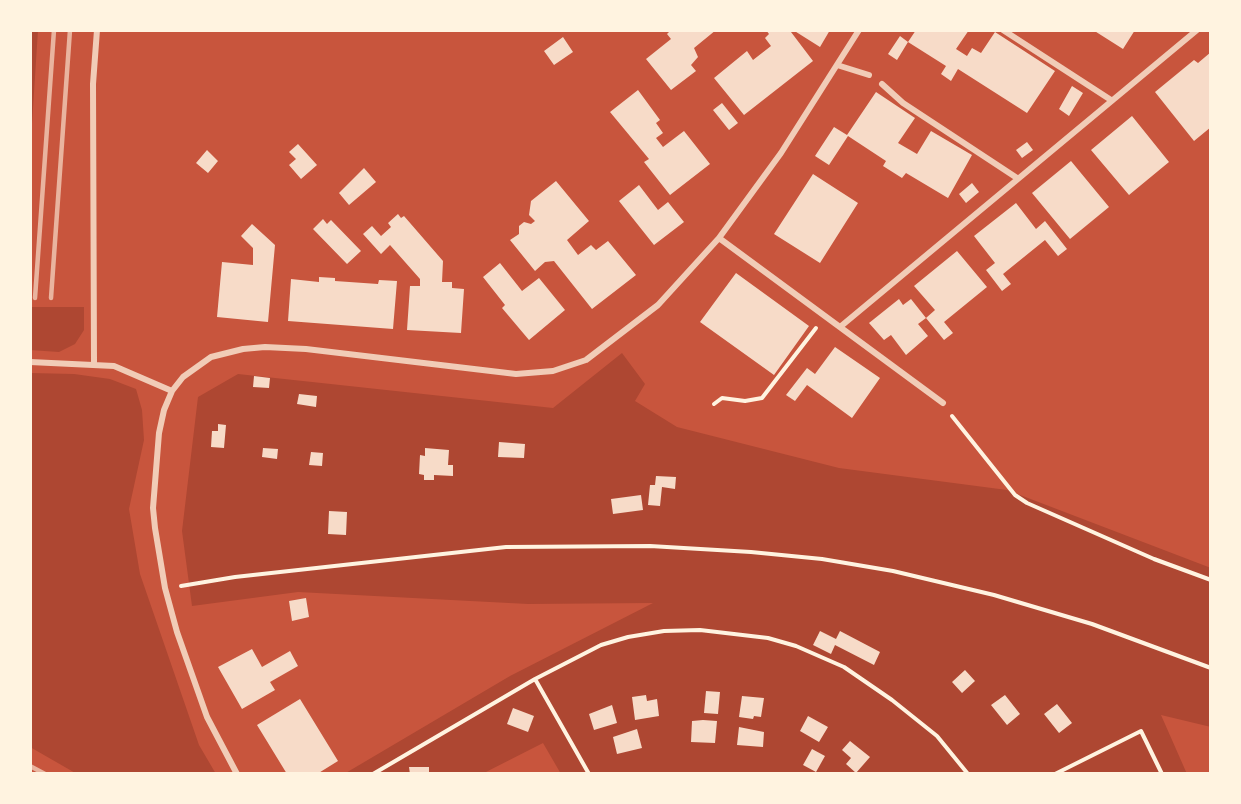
<!DOCTYPE html>
<html>
<head>
<meta charset="utf-8">
<style>
	body { margin:0 }
	#map { position:relative; width:1241px; height:804px; overflow:hidden; background:#c8553d; font-family:Roboto,sans-serif }
	canvas { display:block }
	.frame { position:absolute; inset:0; border:32px solid #fff3e0; pointer-events:none }
</style>
</head>
<body>
<div id="map">
<canvas width="1241" height="804"></canvas>
<div class="frame"></div>
</div>
<script>
const ctx = document.querySelector('canvas').getContext('2d');
ctx.lineJoin = 'round';
function fill(path, color) { ctx.fillStyle = color; ctx.fill(path, 'evenodd'); }
const shape = rows => new Path2D(rows.map(r => 'M' + r).join(''));
function trace(path, color, width, dash) { ctx.strokeStyle = color; ctx.lineWidth = width; ctx.lineCap = dash ? 'butt' : 'round'; ctx.setLineDash(dash || []); ctx.stroke(path); }
const green = shape([
	[30,30,38,30,30,155],
	[30,307,84,307,84,330,75,344,59,352,30,350],
	[622,353,645,384,635,401,677,427,839,468,1007,490,1211,568,1211,727,1161,715,1187,774,561,774,543,743,482,774,344,774,510,676,653,603,528,604,298,592,192,606,182,531,198,397,238,374,553,408],
	[30,373,74,374,110,379,136,389,142,410,144,440,129,509,140,574,199,745,216,774,77,774,30,747]
]);
const building = shape([
	[671,30,716,30,694,48,698,57,691,65,696,71,671,90,646,59,671,39,667,34],
	[766,30,791,32,813,61,744,115,714,78,747,51,753,60,771,46,765,38,769,34],
	[793,30,830,30,820,47],
	[916,30,969,30,956,49,967,56,972,48,981,53,995,32,1055,71,1027,113,958,69,951,81,941,74,946,66,908,42],
	[1093,30,1135,30,1123,49],
	[900,36,908,42,897,60,888,54],
	[563,37,573,52,554,65,544,51],
	[1211,52,1211,127,1194,141,1155,92,1194,60,1198,63],
	[1072,86,1083,93,1069,116,1059,109],
	[638,90,660,120,656,123,663,133,656,138,663,147,684,131,710,164,670,195,644,162,649,159,610,112],
	[876,92,915,118,898,143,917,154,931,131,972,155,948,198,906,173,902,178,883,166,886,161,848,136,829,165,815,156,834,127,847,135],
	[722,103,738,123,729,130,713,110],
	[1132,116,1169,162,1129,195,1091,150],
	[1027,142,1033,150,1022,158,1016,150],
	[298,144,317,165,301,179,289,165,296,159,289,152],
	[207,150,218,161,208,173,196,163],
	[1071,161,1109,207,1070,239,1032,193],
	[364,168,376,182,349,205,339,193],
	[813,174,858,203,820,263,774,234],
	[556,181,589,221,567,240,578,255,591,245,596,250,608,241,636,275,592,309,554,261,545,262,535,271,510,240,519,234,519,226,524,222,531,224,535,221,529,215,531,201],
	[972,183,979,192,966,203,959,194],
	[639,185,658,210,668,202,684,222,654,245,619,201],
	[1016,203,1036,229,1045,221,1067,249,1058,256,1045,240,1003,274,1011,284,1002,291,986,270,995,263,974,236],
	[398,214,401,218,404,216,443,261,442,282,452,282,452,288,464,289,461,333,407,330,410,286,420,286,420,279,390,245,381,254,363,234,372,226,381,236,391,227,388,223],
	[323,219,327,224,331,220,361,251,347,264,313,229],
	[252,224,275,245,268,322,217,317,222,262,253,265,253,248,241,236],
	[957,251,987,287,944,322,953,333,944,340,926,318,935,310,914,286],
	[500,263,522,291,539,278,565,310,529,340,502,308,505,305,483,277],
	[736,273,809,326,774,375,700,322],
	[319,277,335,278,335,281,378,284,379,280,397,281,393,329,288,321,291,279,319,282],
	[899,299,903,305,911,299,926,318,918,324,928,336,906,355,891,335,884,340,869,323],
	[835,347,880,378,852,418,807,385,795,401,786,395,807,368,815,374],
	[254,376,270,378,269,388,253,387],
	[299,394,317,396,316,407,297,404],
	[218,424,226,425,224,448,211,447,212,431,218,431],
	[499,442,525,444,524,458,498,457],
	[263,448,278,449,277,459,262,457],
	[425,448,449,450,448,465,453,465,453,476,434,475,434,480,424,480,424,475,419,474,420,455,425,456],
	[311,452,323,453,322,466,309,465],
	[656,476,676,477,675,489,662,487,660,506,648,505,650,485,655,485],
	[641,495,643,510,613,514,611,499],
	[329,511,347,512,346,535,328,534],
	[306,598,309,617,292,621,289,601],
	[820,631,836,639,840,631,880,652,874,665,835,645,831,654,813,645],
	[252,649,262,667,290,651,298,666,270,682,275,690,242,709,218,667],
	[965,670,975,681,962,693,952,682],
	[706,691,720,692,718,714,704,713],
	[646,695,647,701,657,699,659,716,635,720,632,697],
	[1005,695,1020,714,1007,725,991,705],
	[742,696,764,698,761,717,754,716,753,719,739,717],
	[300,699,338,761,317,774,287,774,257,725],
	[1057,704,1072,723,1059,733,1044,714],
	[612,705,617,723,594,730,589,714],
	[513,708,534,716,528,732,507,724],
	[808,716,828,727,819,742,800,731],
	[703,720,717,721,715,743,691,742,692,721],
	[739,727,764,732,763,747,737,745],
	[637,729,642,748,617,754,613,737],
	[850,741,870,757,856,773,846,764,851,758,842,750],
	[812,749,825,756,816,772,803,765],
	[409,767,429,767,429,774,410,774]
]);
const path = shape([
	[714,404,722,398,745,401,762,398,816,328],
	[952,416,1015,495,1027,503,1154,559,1211,580],
	[181,586,235,577,506,547,650,546,751,552,822,559,893,571,994,595,1092,624,1211,668],
	[535,679,589,774],
	[373,774,535,679,601,645,628,637,664,631,700,630,768,638,796,646,844,667,892,700,937,736,968,774],
	[1055,774,1141,731,1162,774]
]);
const minor = shape([
	[1003,30,1111,100],
	[837,65,869,75],
	[882,84,903,103,1017,178],
	[719,238,943,403],
	[840,327,1197,30],
	[30,362,114,366,172,391],
	[94,364,93,84,97,30],
	[237,774,207,717,177,632,165,588,155,528,153,508,159,433,164,410,172,391,183,377,211,357,243,349,265,347,306,349,516,374,553,371,586,360,658,305,719,238,781,153,859,30]
]);
const rail = shape([
	[35,298,54,30],
	[51,298,70,30],
	[30,766,45,774]
]);
fill(green, '#ae4732');
fill(building, '#f7dbc8');
trace(path, '#fff3e0', 4);
trace(minor, '#f1ccb7', 6);
trace(rail, '#e9b49f', 4.5);
</script>
</body>
</html>
